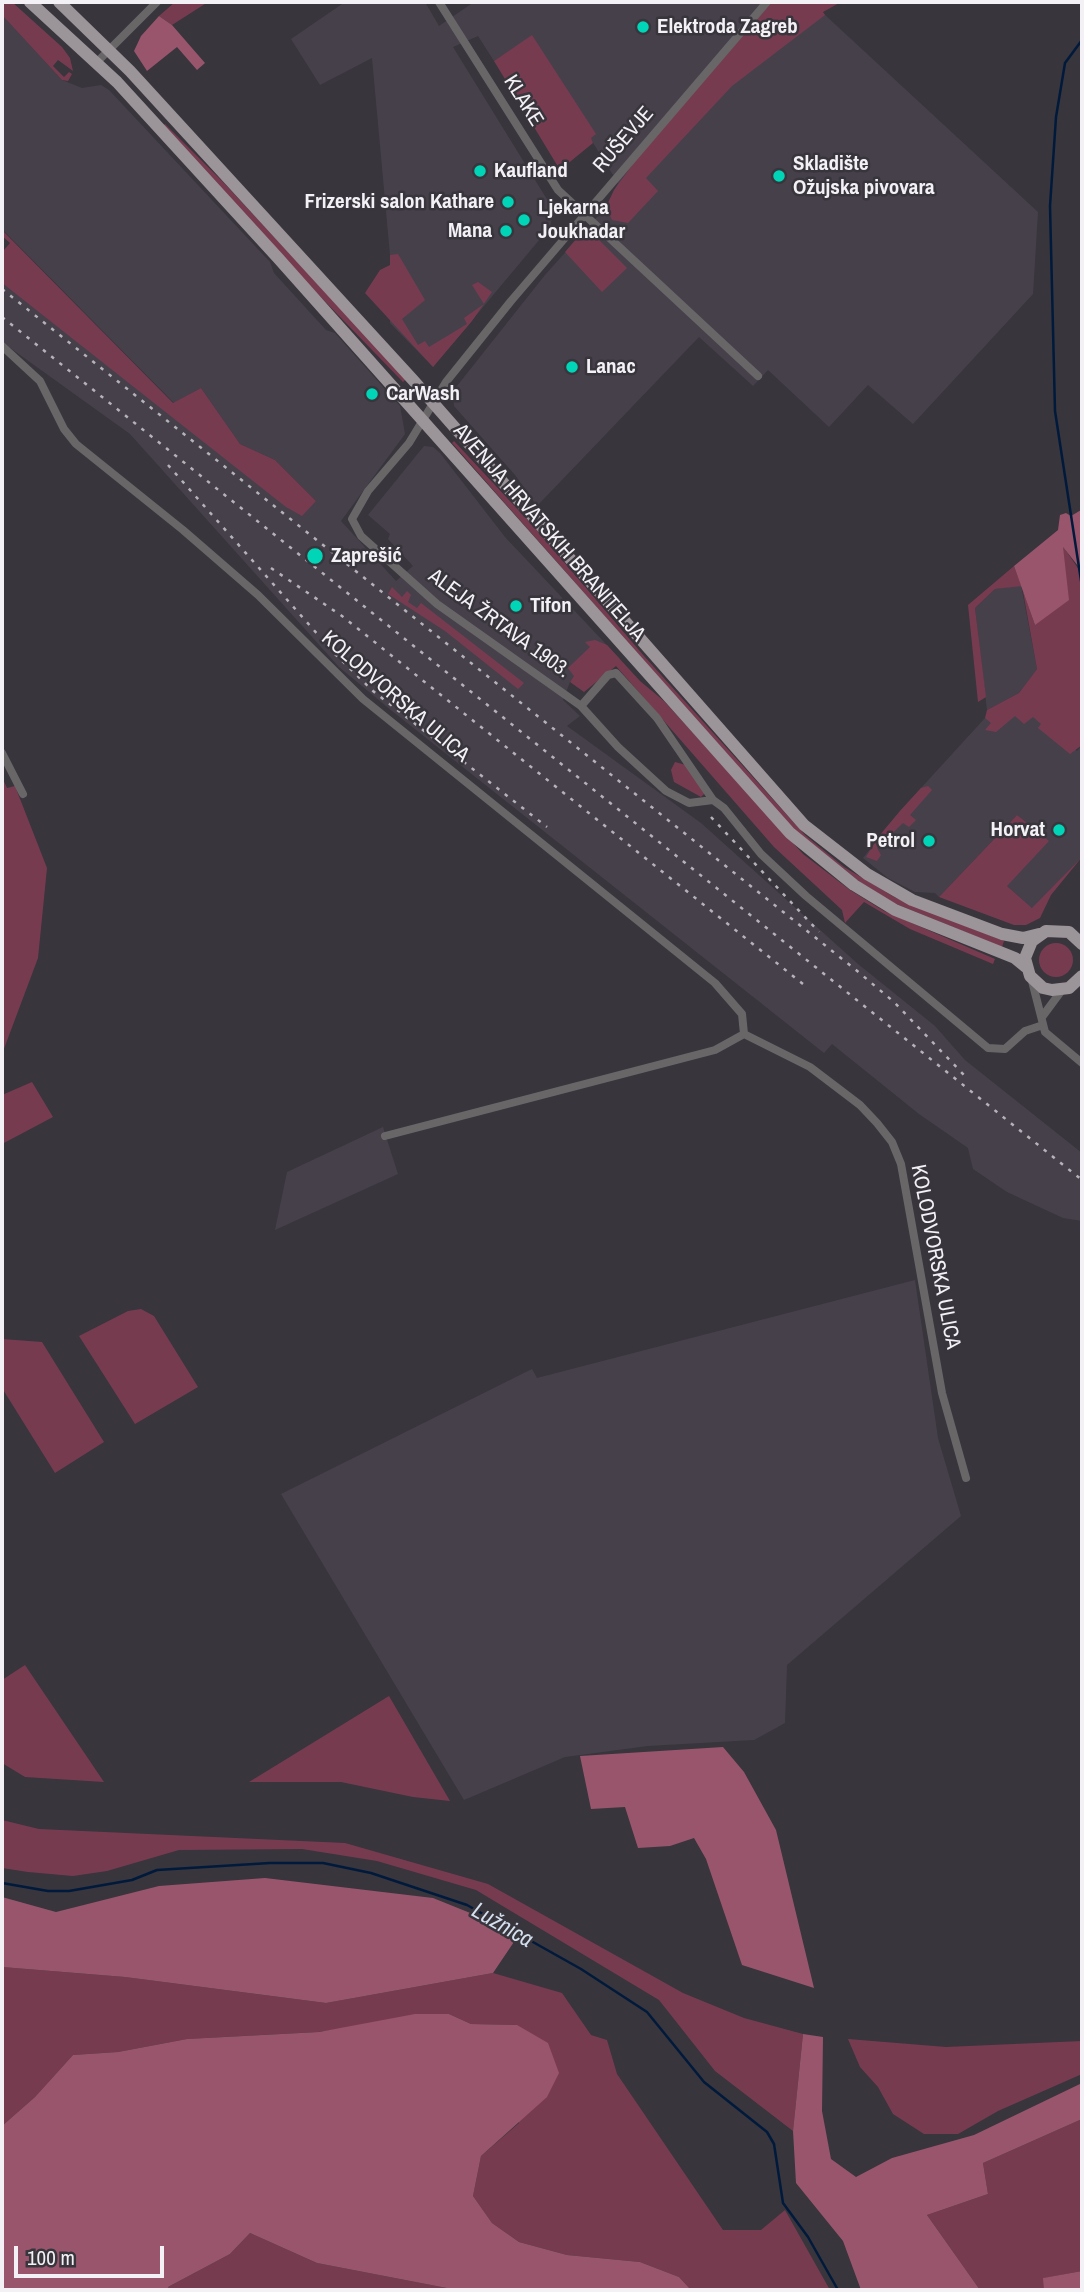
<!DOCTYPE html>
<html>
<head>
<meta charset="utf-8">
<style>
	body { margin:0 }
	#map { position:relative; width:1084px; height:2292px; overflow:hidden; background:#38353c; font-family:"Archivo Narrow",sans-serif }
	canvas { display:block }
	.frame { position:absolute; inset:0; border:4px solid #f3f1f6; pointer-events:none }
	.scale { position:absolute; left:14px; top:2246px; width:150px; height:32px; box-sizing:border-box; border:4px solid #f3f1f6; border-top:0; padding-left:9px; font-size:21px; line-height:24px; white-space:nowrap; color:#f3f1f6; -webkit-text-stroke:5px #38353c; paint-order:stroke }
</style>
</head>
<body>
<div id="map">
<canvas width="1084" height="2292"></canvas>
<div class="frame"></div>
<div class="scale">100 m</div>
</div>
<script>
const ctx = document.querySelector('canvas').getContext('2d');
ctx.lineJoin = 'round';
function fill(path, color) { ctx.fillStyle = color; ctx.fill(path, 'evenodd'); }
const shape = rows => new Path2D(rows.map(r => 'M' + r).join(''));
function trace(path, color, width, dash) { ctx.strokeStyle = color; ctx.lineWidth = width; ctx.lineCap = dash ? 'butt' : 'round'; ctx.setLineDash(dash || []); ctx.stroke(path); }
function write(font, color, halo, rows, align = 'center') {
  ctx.font = font + ' "Archivo Narrow",sans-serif'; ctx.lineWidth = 5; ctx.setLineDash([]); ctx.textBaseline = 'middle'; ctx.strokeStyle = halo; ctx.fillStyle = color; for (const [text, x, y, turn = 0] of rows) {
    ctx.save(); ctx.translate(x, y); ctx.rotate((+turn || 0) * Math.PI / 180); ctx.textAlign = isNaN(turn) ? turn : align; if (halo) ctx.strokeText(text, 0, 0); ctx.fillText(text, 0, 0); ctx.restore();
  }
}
const built = shape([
	[345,2,425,2,439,26,474,2,811,2,1038,212,1033,294,913,424,868,385,829,427,768,370,753,386,699,337,537,506,515,475,454,406,453,391,545,275,606,207,618,183,590,138,595,134,532,36,494,61,478,36,453,47,548,201,553,214,550,227,433,367,390,323,390,255,372,58,320,85,291,39],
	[2,15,62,80,82,88,101,85,109,90,270,262,274,273,326,330,335,333,400,406,405,434,341,521,396,581,413,566,388,539,390,534,368,515,424,446,433,447,440,453,505,537,620,659,590,686,575,676,570,682,563,700,580,716,567,726,701,823,858,964,935,1026,965,1060,1082,1153,1082,1221,1063,1218,1007,1192,973,1169,968,1148,919,1114,832,1044,824,1053,392,711,339,667,130,434,2,342,2,283,287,505,316,501,275,460,240,444,201,388,174,403,2,229],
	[1021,585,1037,669,1019,693,987,710,975,608,995,589],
	[1021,701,1077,751,1082,745,1082,857,1033,909,1007,886,1021,819,1017,815,939,897,935,893,915,892,888,878,863,858,900,811,985,718],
	[383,1127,398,1174,275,1230,287,1172],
	[915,1280,938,1438,961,1516,787,1665,785,1723,754,1740,648,1746,565,1757,464,1800,281,1494,532,1369,537,1378]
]);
const green = shape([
	[2,2,12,2,62,47,70,58,73,71,58,60,53,66,64,77,69,72,72,74,68,81,62,80,2,15],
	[175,2,208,2,172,25,159,16],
	[772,2,841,2,823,12,825,15,732,86,646,178,658,191,628,223,612,220,606,207,614,190,639,156],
	[532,35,596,134,591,138,593,143,560,170,494,61],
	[165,124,224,183,406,379,403,382,313,289,163,126],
	[2,230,173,403,201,388,240,444,275,460,316,501,302,516,286,507,2,283,2,249,4,250,10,243,2,236],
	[583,231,591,232,627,268,602,292,565,252],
	[398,254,425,300,402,319,418,345,425,341,429,347,467,324,464,318,484,304,472,285,478,282,492,292,472,321,433,367,365,293,380,270,390,265,390,255],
	[454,441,535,528,644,656,805,835,844,867,896,898,1004,941,1002,947,894,903,860,882,793,829,495,492,452,443],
	[1062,545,1082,574,1082,745,1070,754,1038,728,1041,724,1033,717,1024,724,1015,716,996,732,985,730,991,723,985,718,987,710,1019,693,1037,669,1022,586,995,589,975,608,986,697,978,702,968,605,1014,566,1021,585,1035,625],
	[392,587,402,597,407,591,411,595,408,602,417,608,421,603,524,683,518,689,445,631,388,594],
	[595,640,607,645,640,681,664,701,803,854,850,890,884,911,995,959,993,964,910,929,864,902,845,923,842,910,774,847,616,666,584,692,570,682,574,676,568,668,590,647,585,642],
	[675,762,686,765,705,793,701,797,674,782,671,770],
	[2,777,7,788,15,786,47,868,38,958,2,1054],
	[928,786,932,790,910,815,916,820,909,827,903,823,877,848,881,855,877,861,866,857,879,836,900,811,921,788],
	[1017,815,1049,841,1007,886,1032,908,1082,857,1051,895,1040,918,1026,925,1014,925,939,897],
	'1039 960a17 17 0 1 1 34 0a17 17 0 1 1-34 0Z',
	[32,1082,53,1117,2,1144,2,1095],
	[141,1309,154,1316,198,1387,135,1424,79,1336,128,1311],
	[2,1339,42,1342,104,1442,55,1473,2,1388],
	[25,1665,104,1782,25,1777,2,1763,2,1680],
	[389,1696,450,1801,413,1797,341,1782,249,1782],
	[2,1820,39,1829,345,1843,488,1884,683,1993,744,2018,803,2034,793,2131,715,2071,659,2000,476,1890,377,1861,302,1849,179,1850,107,1871,73,1876,28,1872,2,1868],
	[2,1967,125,1977,326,2003,493,1973,562,1993,591,2035,607,2040,617,2074,723,2230,761,2230,785,2210,830,2290,691,2290,679,2277,640,2262,567,2255,519,2242,492,2223,473,2196,481,2156,519,2123,517,2025,471,2024,449,2014,318,2032,187,2039,118,2052,73,2055,35,2097,2,2126],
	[848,2039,946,2047,1082,2041,1082,2074,998,2111,958,2134,924,2134,893,2114,878,2087,860,2067],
	[1082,2119,1082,2271,1044,2278,1044,2290,980,2290,927,2215,988,2194,983,2163],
	[250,2233,317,2263,457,2290,170,2290,168,2287,230,2254]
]);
const forest = shape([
	[159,16,172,25,205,63,197,70,177,47,147,71,134,51,141,36],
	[1081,510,1082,571,1063,547,1069,600,1035,625,1014,566,1058,530,1060,515,1066,513,1071,516],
	[723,1747,744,1772,776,1830,814,1988,742,1965,706,1859,694,1838,670,1846,638,1848,625,1807,591,1809,580,1756],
	[265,1878,433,1898,520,1933,493,1973,326,2003,125,1977,2,1967,2,1897,56,1912,159,1886],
	[415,2014,449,2014,471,2024,517,2025,548,2043,559,2073,547,2097,481,2156,473,2196,492,2223,519,2242,567,2255,640,2262,679,2277,691,2290,457,2290,317,2263,250,2233,230,2254,168,2287,170,2290,2,2290,2,2126,35,2097,73,2055,118,2052,187,2039,319,2032],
	[803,2034,823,2037,822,2111,831,2159,856,2177,892,2158,974,2135,1082,2083,1082,2119,983,2163,988,2194,927,2215,980,2290,861,2290,843,2241,796,2183,793,2131],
	[1082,2271,1082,2290,1044,2290,1043,2278]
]);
const stream = shape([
	[1082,40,1065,63,1056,117,1050,206,1055,411,1082,587],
	[2,1883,48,1891,69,1891,132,1880,157,1870,270,1863,323,1863,371,1873,467,1905,581,1969,647,2012,704,2082,767,2132,774,2144,783,2203,808,2237,838,2290]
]);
const minor = shape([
	[439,2,558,190,758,376],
	[96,63,157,2],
	[2,346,40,381,64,429,76,444,183,530,258,595,363,699,715,983,742,1014,744,1034,810,1067,860,1105,877,1123,892,1142,901,1164,942,1393,966,1478],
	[581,706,608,675,616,673,657,718,713,800,724,808,761,854,806,896,988,1048,1005,1049,1025,1031,1043,1025],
	[2,753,23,794],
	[713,800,689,803,666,791,618,747,581,706,437,604,361,536,352,519,368,491,409,443,446,382,511,301,767,2],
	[1032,981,1045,1032,1082,1063],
	[1042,1017,1062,990],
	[385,1136,715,1050,744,1034]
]);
const primary = shape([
	[30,2,117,82,278,258,790,833,854,885,895,910,1015,958,1026,967],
	[59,2,130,71,413,380,804,825,867,874,912,900,1002,934,1023,938,1039,934],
	[1082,944,1069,932,1046,931,1032,941,1025,958,1030,976,1043,988,1052,990,1069,988,1082,976]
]);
const rail = shape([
	[2,289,856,970,894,1002,964,1075],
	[2,317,1082,1180],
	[168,465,335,654,373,691,547,827],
	[271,568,342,616,808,988],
	[711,817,819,932]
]);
const markers = [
	[643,27,7,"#00d5b7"],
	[480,171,7,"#00d5b7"],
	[779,176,7,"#00d5b7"],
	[508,202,7,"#00d5b7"],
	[524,220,7,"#00d5b7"],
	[506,231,7,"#00d5b7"],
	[572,367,7,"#00d5b7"],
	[372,394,7,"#00d5b7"],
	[315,556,9,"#00d5b7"],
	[516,606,7,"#00d5b7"],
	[1059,830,7,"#00d5b7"],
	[929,841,7,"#00d5b7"]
];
const poiNames = [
	["Elektroda Zagreb",657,27],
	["Skladište",793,164],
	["Ožujska pivovara",793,188],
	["Kaufland",494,171],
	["Frizerski salon Kathare",494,202,"right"],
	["Ljekarna",538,208],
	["Joukhadar",538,232],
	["Mana",492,231,"right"],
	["Lanac",586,367],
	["CarWash",386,394],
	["Zaprešić",331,556],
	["Tifon",530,606],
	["Horvat",1045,830,"right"],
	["Petrol",915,841,"right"]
];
const streetNames = [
	["KLAKE",523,101,58],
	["RUŠEVJE",624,140,-49],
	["AVENIJA HRVATSKIH BRANITELJA",549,533,49],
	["ALEJA ŽRTAVA 1903.",499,624,36],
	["KOLODVORSKA ULICA",395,697,41],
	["KOLODVORSKA ULICA",935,1257,79]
];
const waterNames = [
	["Lužnica",502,1926,30]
];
fill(built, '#46404b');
fill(green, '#773b50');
fill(forest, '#99556c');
trace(stream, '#001a3c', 2.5);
trace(minor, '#696668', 8);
trace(primary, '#9b9499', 12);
trace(rail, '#b5b3b9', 2.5, [3.5, 7]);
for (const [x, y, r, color] of markers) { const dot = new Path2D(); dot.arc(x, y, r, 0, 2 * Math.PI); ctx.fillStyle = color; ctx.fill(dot); trace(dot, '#38353c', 2.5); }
write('bold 21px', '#f3f1f6', '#38353c', poiNames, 'left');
write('21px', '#f3f1f6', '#38353c', streetNames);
write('italic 23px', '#d4dfef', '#38353c', waterNames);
</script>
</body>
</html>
